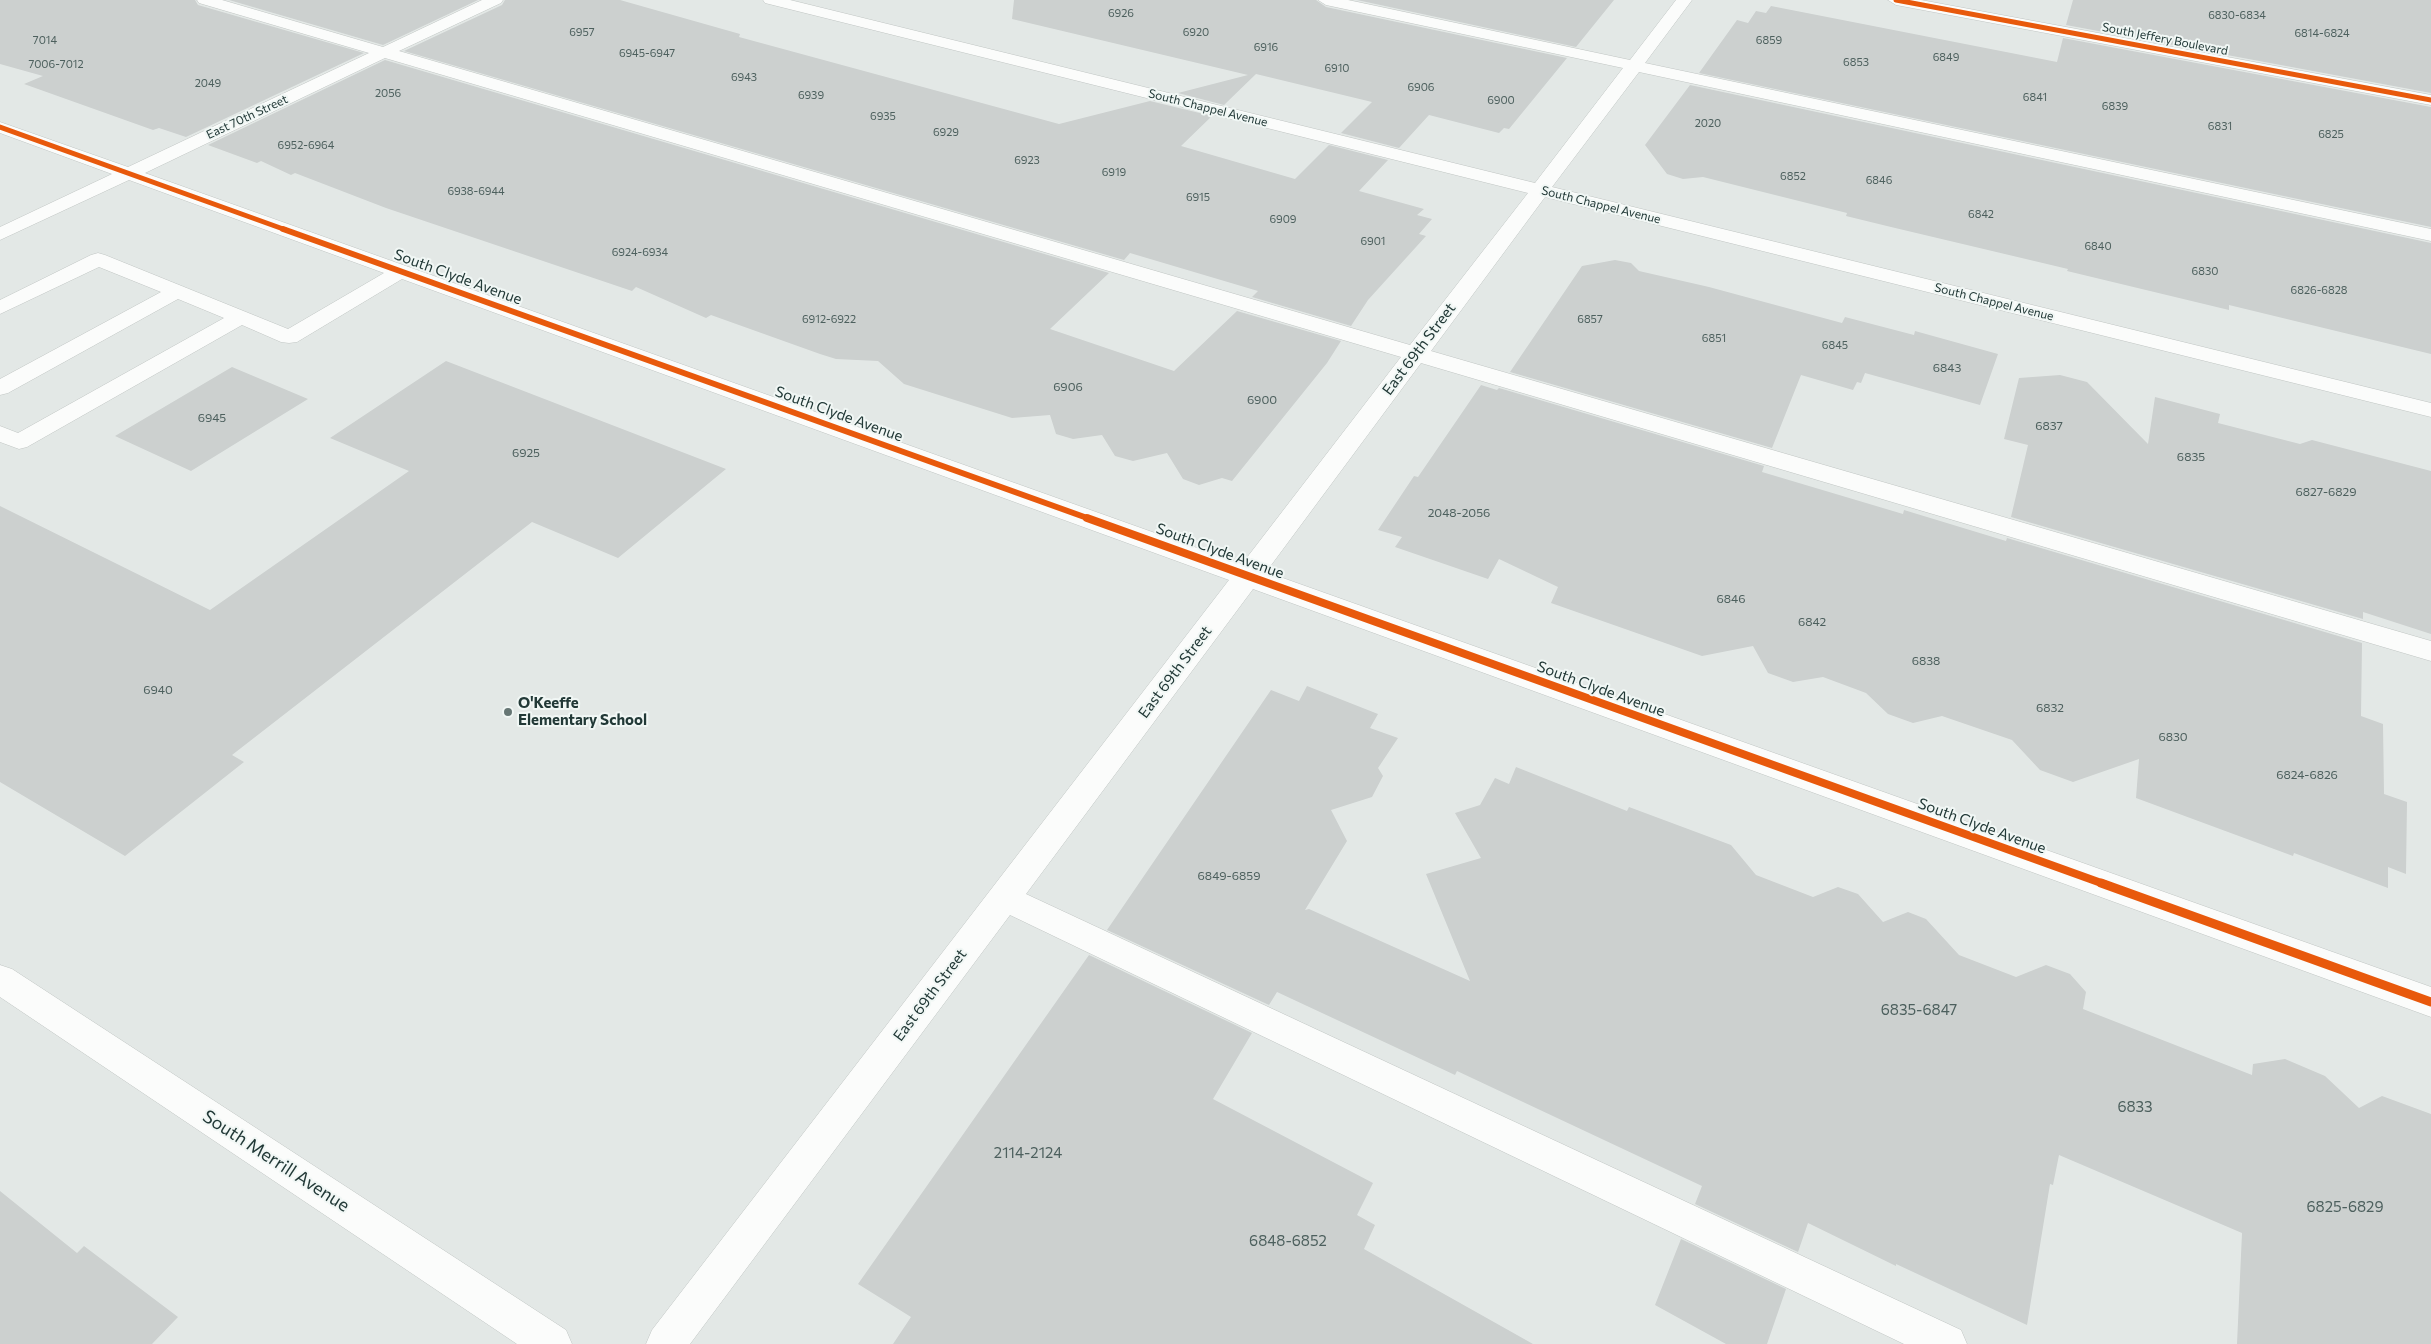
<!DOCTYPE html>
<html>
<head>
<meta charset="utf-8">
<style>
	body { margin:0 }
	canvas { display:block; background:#e3e8e6 }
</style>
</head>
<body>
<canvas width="2431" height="1344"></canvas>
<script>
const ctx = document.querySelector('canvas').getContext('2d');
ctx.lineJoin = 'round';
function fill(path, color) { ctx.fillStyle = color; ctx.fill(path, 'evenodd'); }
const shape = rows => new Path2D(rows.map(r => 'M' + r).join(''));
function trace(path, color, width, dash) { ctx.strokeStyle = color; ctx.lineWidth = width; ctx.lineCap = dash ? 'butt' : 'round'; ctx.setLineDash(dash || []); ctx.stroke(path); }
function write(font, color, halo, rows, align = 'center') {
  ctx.font = font + ' Commissioner,sans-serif'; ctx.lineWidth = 4; ctx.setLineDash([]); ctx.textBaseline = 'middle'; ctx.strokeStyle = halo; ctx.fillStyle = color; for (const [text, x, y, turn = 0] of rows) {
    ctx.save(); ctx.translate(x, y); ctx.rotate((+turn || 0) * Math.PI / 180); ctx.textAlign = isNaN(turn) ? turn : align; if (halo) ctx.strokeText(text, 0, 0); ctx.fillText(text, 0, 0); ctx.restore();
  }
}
const building = shape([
	[0,0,195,0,198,5,364,53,186,137,159,128,153,130,24,84,43,76,0,64],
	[229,0,478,0,383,45],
	[505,0,620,0,740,34,739,37,1059,124,1150,101,1212,116,1181,146,1295,179,1329,145,1388,160,1359,191,1424,209,1417,215,1432,219,1419,234,1426,236,1368,300,1351,326,1252,297,1258,291,1130,253,1124,260,404,51,502,5],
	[1014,0,1316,0,1326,7,1567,58,1509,129,1504,128,1499,133,1429,115,1399,148,1341,133,1372,102,1256,74,1224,105,1178,93,1248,75,1012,19],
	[1357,0,1614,0,1576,47],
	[2073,0,2431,0,2431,93,2066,25],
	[1771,6,2057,62,2063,38,2431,107,2431,227,1699,73,1737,20,1748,23,1756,11,1766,13],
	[385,60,1109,273,1050,329,1174,371,1237,311,1341,341,1327,363,1232,481,1222,478,1199,485,1183,479,1167,453,1133,461,1115,456,1102,435,1073,439,1056,434,1050,415,1012,418,904,384,878,361,836,359,820,354,711,315,706,318,636,287,632,291,386,208,295,173,291,175,261,161,257,163,208,145],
	[1690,85,2431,243,2431,354,2229,305,2229,310,2067,271,2068,269,1891,227,1846,216,1847,213,1703,177,1683,179,1667,174,1645,145],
	[1615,260,1631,263,1639,271,1709,287,1842,323,1845,317,1914,335,1915,331,1998,354,1980,405,1865,373,1861,383,1857,382,1853,390,1801,375,1772,448,1510,372,1582,266],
	[446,361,726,469,618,558,532,522,232,755,244,762,125,856,0,782,0,506,210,610,409,471,330,438],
	[232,367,308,399,191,471,115,436],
	[2060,375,2087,382,2148,444,2155,397,2220,414,2218,423,2300,444,2312,440,2431,471,2431,634,2363,612,2363,619,2011,517,2028,445,2004,439,2019,378],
	[1481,385,1497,390,1499,388,1764,466,1762,472,1903,514,1904,510,2006,541,2007,538,2362,643,2361,716,2383,724,2384,794,2407,802,2406,874,2388,867,2388,888,2294,853,2293,856,2136,798,2139,759,2073,782,2040,770,2012,740,1942,716,1913,723,1888,714,1866,693,1823,677,1793,682,1768,673,1753,646,1702,656,1551,603,1558,587,1499,559,1488,579,1395,547,1402,537,1378,530,1414,476,1418,477],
	[1307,686,1378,714,1370,728,1398,738,1378,768,1383,776,1372,797,1331,810,1347,841,1305,910,1309,909,1470,981,1426,874,1481,858,1455,813,1480,805,1495,778,1509,784,1516,767,1627,811,1629,807,1731,845,1756,875,1813,897,1838,887,1858,894,1883,922,1908,912,1926,919,1959,955,2016,977,2046,965,2070,974,2086,992,2083,1009,2252,1075,2253,1064,2285,1059,2325,1076,2359,1108,2382,1096,2431,1114,2431,1344,2237,1344,2242,1233,2059,1155,2053,1185,2050,1184,2027,1325,1896,1264,1896,1266,1808,1223,1798,1252,1695,1204,1702,1186,1457,1071,1455,1075,1277,992,1269,1005,1107,930,1271,690,1299,701],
	[1089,955,1252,1033,1213,1099,1373,1183,1357,1215,1375,1225,1364,1249,1533,1344,893,1344,911,1317,858,1284],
	[0,1191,77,1253,84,1246,178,1317,152,1344,0,1344],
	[1681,1239,1786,1289,1767,1344,1726,1344,1655,1305]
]);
const minor = shape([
	[197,0,222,0,383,47,482,0,503,0,501,3,399,51,1410,345,1528,193,765,3,763,0,790,0,1535,183,1623,68,1326,5,1318,0,1348,0,1630,60,1676,0,1692,0,1645,63,2431,229,2431,241,1639,72,1552,187,2431,403,2431,417,1545,197,1431,351,2431,641,2431,661,1421,363,1266,572,2431,987,2431,1017,1253,589,1026,894,1961,1330,1967,1344,1904,1344,1010,915,690,1344,646,1344,652,1330,1229,580,402,279,297,342,289,343,281,342,242,325,27,447,19,449,0,442,0,426,18,433,224,318,178,299,8,393,0,395,0,379,161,292,99,267,0,314,0,300,91,255,98,253,105,255,288,329,384,273,129,180,0,240,0,227,112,174,0,133,0,122,128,167,369,53,199,3,197,0],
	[385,58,1401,357,1242,564,145,173,385,58],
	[1888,0,1921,0,2431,95,2431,105,1896,5,1888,0],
	[0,965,12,969,566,1330,572,1344,517,1344,0,997,0,965]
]);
const cyclewayFar3 = shape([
	[1896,0,2431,100],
	[0,127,286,230]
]);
const cyclewayFar2 = shape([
	[283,229,1090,519]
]);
const cyclewayFar1 = shape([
	[1087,518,2104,884]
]);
const cycleway = shape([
	[2101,883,2431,1002]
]);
const markers = [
	[508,712,5,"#667674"]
];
const farNumbernames = [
	["6926",1121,13],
	["6830-6834",2237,15],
	["6957",582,32],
	["6920",1196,32],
	["6814-6824",2322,33],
	["7014",45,40],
	["6859",1769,40],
	["6916",1266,47],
	["6945-6947",647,53],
	["6849",1946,57],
	["6853",1856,62],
	["7006-7012",56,64],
	["6910",1337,68],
	["6943",744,77],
	["2049",208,83],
	["6906",1421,87],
	["2056",388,93],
	["6939",811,95],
	["6841",2035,97],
	["6900",1501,100],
	["6839",2115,106],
	["6935",883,116],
	["2020",1708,123],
	["6831",2220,126],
	["6929",946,132],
	["6825",2331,134],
	["6952-6964",306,145],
	["6923",1027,160],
	["6919",1114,172],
	["6852",1793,176],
	["6846",1879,180],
	["6938-6944",476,191],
	["6915",1198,197],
	["6842",1981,214],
	["6909",1283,219],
	["6901",1373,241],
	["6840",2098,246],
	["6924-6934",640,252],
	["6830",2205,271],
	["6826-6828",2319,290],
	["6912-6922",829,319],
	["6857",1590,319],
	["6851",1714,338],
	["6845",1835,345]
];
const farStreetnames = [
	["South Jeffery Boulevard",2165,39,11],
	["South Chappel Avenue",1208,108,14],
	["East 70th Street",247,117,-25],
	["South Chappel Avenue",1601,205,14],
	["South Chappel Avenue",1994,302,14]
];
const numberNames = [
	["6843",1947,368],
	["6906",1068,387],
	["6900",1262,400],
	["6945",212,418],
	["6837",2049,426],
	["6925",526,453],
	["6835",2191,457],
	["6827-6829",2326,492],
	["2048-2056",1459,513],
	["6846",1731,599],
	["6842",1812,622],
	["6838",1926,661],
	["6940",158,690],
	["6832",2050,708],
	["6830",2173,737],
	["6824-6826",2307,775],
	["6849-6859",1229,876]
];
const streetNames = [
	["South Clyde Avenue",458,277,20],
	["East 69th Street",1419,349,-53],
	["South Clyde Avenue",839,414,20],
	["South Clyde Avenue",1220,551,20],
	["East 69th Street",1175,672,-53],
	["South Clyde Avenue",1601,689,20],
	["South Clyde Avenue",1982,826,20],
	["East 69th Street",930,995,-53]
];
const poiNames = [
	["O'Keeffe",518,703],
	["Elementary School",518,720]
];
const nearNumbernames = [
	["6835-6847",1919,1010],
	["6833",2135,1107],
	["2114-2124",1028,1153],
	["6825-6829",2345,1207],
	["6848-6852",1288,1241]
];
const nearStreetnames = [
	["South Merrill Avenue",276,1161,33]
];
fill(building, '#ccd0cf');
trace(minor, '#c0c5c3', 1);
fill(minor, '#fbfcfb');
trace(cyclewayFar3, '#e8590c', 5);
trace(cyclewayFar2, '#e8590c', 6);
trace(cyclewayFar1, '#e8590c', 8);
trace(cycleway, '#e8590c', 9);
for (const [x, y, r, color] of markers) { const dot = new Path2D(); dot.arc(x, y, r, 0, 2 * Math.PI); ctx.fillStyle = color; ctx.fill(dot); trace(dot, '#f1f7f5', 2); }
write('11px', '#4d605e', null, farNumbernames);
write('12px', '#223937', '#f1f7f5', farStreetnames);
write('12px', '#4d605e', null, numberNames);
write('15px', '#223937', '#f1f7f5', streetNames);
write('bold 15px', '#223937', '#f1f7f5', poiNames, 'left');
write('15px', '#4d605e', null, nearNumbernames);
write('18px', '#223937', '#f1f7f5', nearStreetnames);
</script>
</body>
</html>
